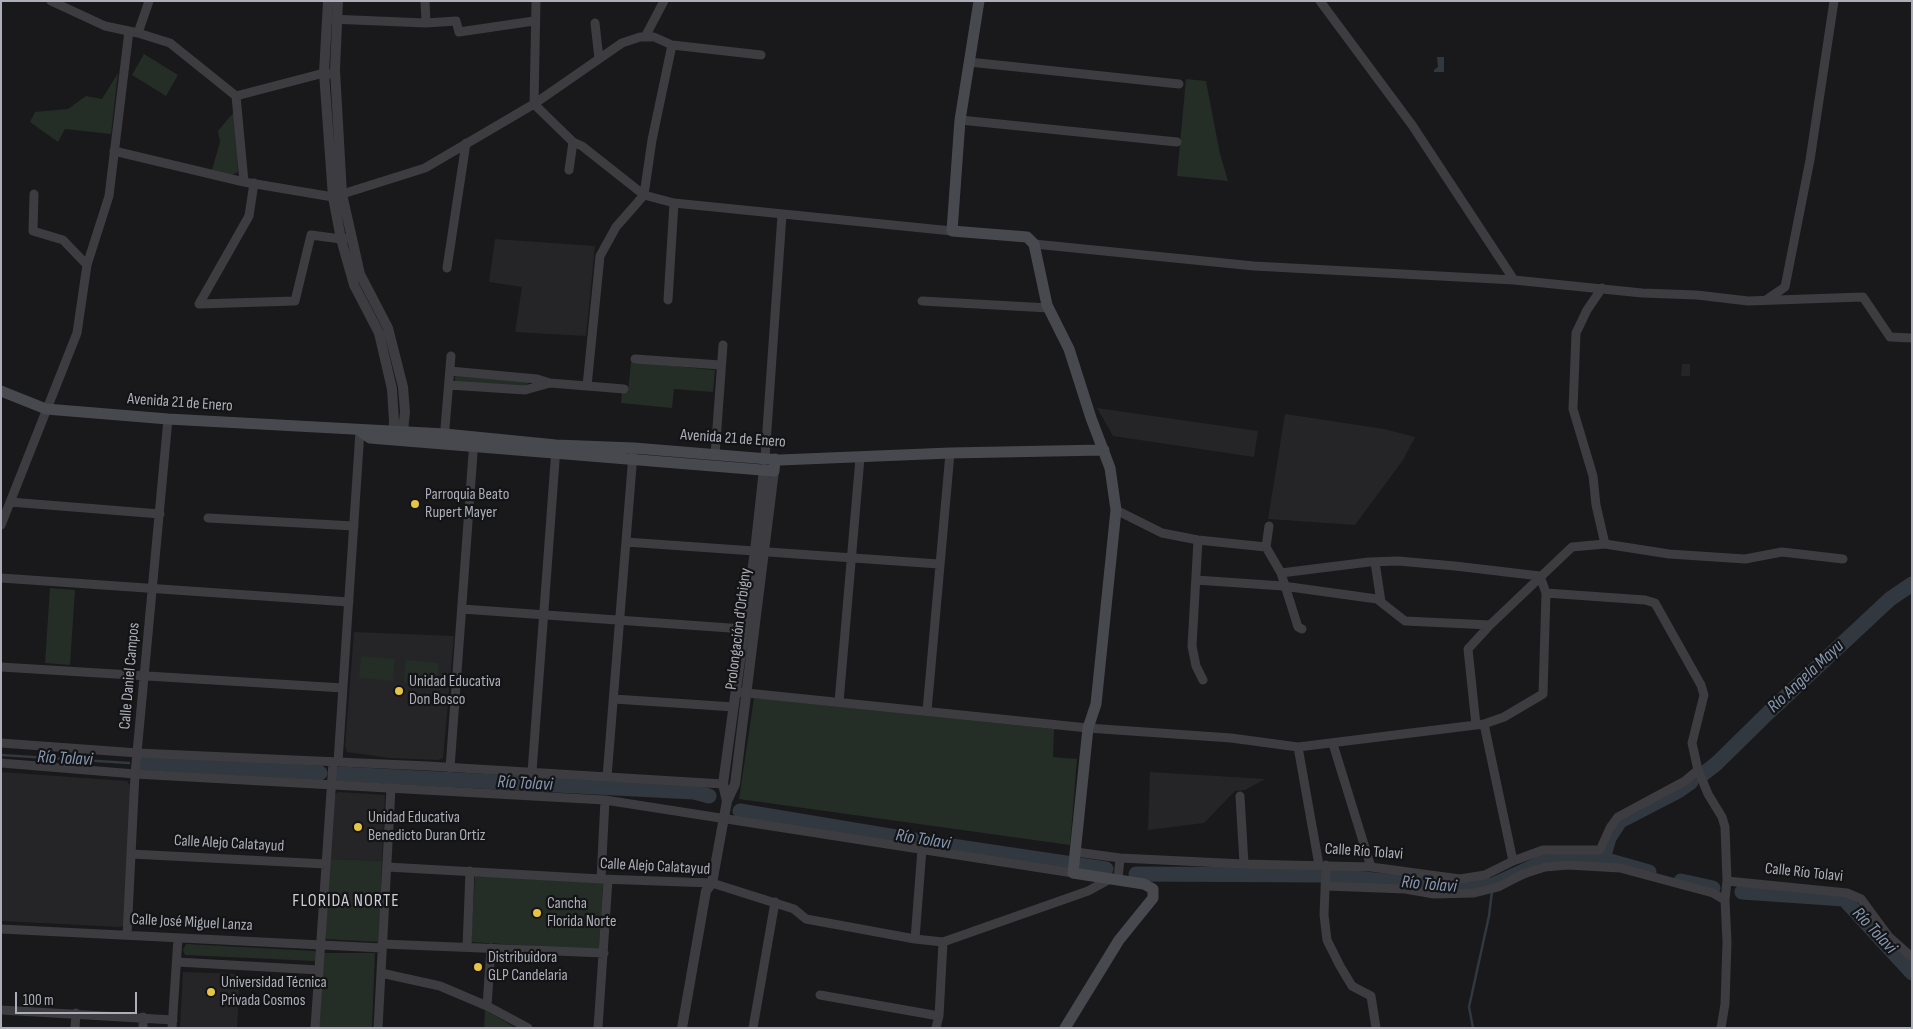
<!DOCTYPE html>
<html>
<head>
<meta charset="utf-8">
<style>
	body { margin:0 }
	#map { position:relative; width:1913px; height:1029px; overflow:hidden; background:#19191b; font-family:"Sofia Sans Condensed",sans-serif }
	canvas { display:block }
	.frame { position:absolute; inset:0; border:2px solid #acaeb9; pointer-events:none }
	.scale { position:absolute; left:15px; top:992px; width:122px; height:22px; box-sizing:border-box; border:2px solid #acaeb9; border-top:0; padding-left:6px; font-size:15px; line-height:18px; white-space:nowrap; color:#acaeb9; -webkit-text-stroke:4px #141416; paint-order:stroke }
</style>
</head>
<body>
<div id="map">
<canvas width="1913" height="1029"></canvas>
<div class="frame"></div>
<div class="scale">100 m</div>
</div>
<script>
const ctx = document.querySelector('canvas').getContext('2d');
ctx.lineJoin = 'round';
function fill(path, color) { ctx.fillStyle = color; ctx.fill(path, 'evenodd'); }
const shape = rows => new Path2D(rows.map(r => 'M' + r).join(''));
function trace(path, color, width, dash) { ctx.strokeStyle = color; ctx.lineWidth = width; ctx.lineCap = dash ? 'butt' : 'round'; ctx.setLineDash(dash || []); ctx.stroke(path); }
function write(font, color, halo, rows, align = 'center') {
  ctx.font = font + ' "Sofia Sans Condensed",sans-serif'; ctx.lineWidth = 4.5; ctx.setLineDash([]); ctx.textBaseline = 'middle'; ctx.strokeStyle = halo; ctx.fillStyle = color; for (const [text, x, y, turn = 0] of rows) {
    ctx.save(); ctx.translate(x, y); ctx.rotate((+turn || 0) * Math.PI / 180); ctx.textAlign = isNaN(turn) ? turn : align; if (halo) ctx.strokeText(text, 0, 0); ctx.fillText(text, 0, 0); ctx.restore();
  }
}
const built = shape([
	[495,239,595,246,586,336,515,332,522,287,489,282],
	[1682,364,1690,364,1690,376,1681,376],
	[1097,408,1258,431,1254,457,1113,436],
	[1285,414,1384,429,1415,437,1403,460,1355,525,1268,519],
	[354,632,454,636,443,758,438,760,390,758,347,752,345,746],
	[1,772,127,781,131,787,124,924,121,927,1,921],
	[1150,772,1265,779,1245,790,1235,791,1204,823,1148,830],
	[338,792,385,795,382,861,330,859,334,795],
	[183,972,240,974,237,1028,180,1028]
]);
const green = shape([
	[144,54,178,75,166,96,132,75],
	[118,73,111,134,65,129,58,142,30,122,35,112,68,109,86,96,102,99],
	[1186,79,1206,81,1220,154,1228,181,1177,176],
	[233,113,235,114,238,172,232,175,212,170,220,142,218,131],
	[631,362,715,370,713,392,674,389,672,408,621,403,622,392,628,392],
	[455,374,531,381,524,387,455,382],
	[50,588,75,590,70,665,45,663],
	[361,656,395,659,393,681,359,678],
	[406,660,439,663,437,686,404,683],
	[754,698,1054,729,1053,757,1077,759,1070,845,739,799],
	[330,859,382,861,379,942,325,939],
	[475,876,603,883,599,950,471,942],
	[186,944,315,951,317,959,314,961,185,955,183,950],
	[324,953,375,953,372,1028,319,1028],
	[485,1010,516,1028,484,1028]
]);
const water = shape([
	[1437,57,1444,57,1444,72,1434,72,1434,70,1438,67]
]);
const stream = shape([
	[1,755,129,763],
	[1473,1028,1469,1007,1489,916,1492,891]
]);
const river = shape([
	[143,763,320,773],
	[340,774,694,792,709,796],
	[1703,774,1716,764,1769,712,1890,599,1912,584],
	[740,811,938,844,1106,869],
	[1603,859,1609,838,1620,821,1678,791,1691,782],
	[1136,874,1319,875,1466,888,1493,885,1543,862,1563,858,1603,859,1649,872],
	[1681,881,1713,888],
	[1742,892,1844,899,1912,973]
]);
const minor = shape([
	[51,1,105,26,138,33,170,43,236,96,324,73,330,74],
	[425,1,426,23],
	[536,1,534,104,573,142,582,146,644,195,674,203,952,231],
	[1320,1,1412,125,1514,280,1642,293,1697,295,1748,301,1863,297,1890,337,1912,338],
	[330,19,426,23,456,21,459,32,534,21],
	[595,23,599,59],
	[138,33,149,1],
	[645,37,664,1],
	[969,62,1179,84],
	[236,96,244,182],
	[960,120,1177,142],
	[114,151,244,182,333,197,425,168,534,104,622,43,640,37,654,37,672,45,761,55],
	[569,170,573,142],
	[34,194,33,231,63,240,87,265],
	[1034,244,1254,266,1514,280],
	[447,268,466,143],
	[1602,288,1587,310,1576,333,1573,409,1593,476,1596,505,1605,544],
	[668,300,674,203],
	[1766,300,1785,287,1810,160,1834,1],
	[922,301,1049,308],
	[199,304,295,301,311,235,341,239,351,238],
	[199,304,249,216,254,183],
	[635,359,721,365],
	[450,371,537,379,550,383,624,389],
	[449,385,525,390,550,383],
	[587,386,600,256,616,227,644,195,652,140,672,45],
	[444,440,451,356],
	[715,455,723,345],
	[765,458,782,215],
	[10,502,160,514],
	[1116,510,1162,533,1198,540,1266,547],
	[208,518,354,526],
	[1,525,77,333,87,265,109,196,129,31],
	[1269,526,1266,547,1281,573,1298,627,1302,629],
	[1198,540,1192,646,1196,666,1203,680],
	[626,542,939,564],
	[1375,562,1381,602],
	[1281,573,1369,562,1398,561,1455,566,1540,576],
	[1,578,349,602],
	[1196,580,1283,586,1377,599,1405,621,1490,625],
	[1546,593,1645,600,1655,603,1701,685,1704,695,1692,743,1698,770,1708,794,1722,817,1725,827,1727,881,1725,900,1727,942,1725,1004,1721,1028],
	[462,609,744,629],
	[1,667,343,688],
	[737,692,1088,728,1231,738,1298,747,1484,724,1504,717,1543,694,1546,593,1540,576],
	[614,699,734,707],
	[839,702,860,458],
	[927,711,950,453],
	[1484,724,1513,861],
	[1476,725,1468,649,1490,625,1572,547,1605,544,1669,554,1745,559,1782,552,1843,559],
	[1,743,138,753,428,766,723,784],
	[1333,744,1371,867],
	[1298,747,1319,865],
	[338,762,360,431],
	[1,763,135,774,605,800,1073,873],
	[450,768,474,440],
	[532,772,556,448],
	[607,777,633,454],
	[1240,796,1244,864],
	[1076,852,1120,858,1244,864,1371,867,1460,879,1485,875,1513,861,1543,850,1600,850,1610,828,1618,817,1685,781,1698,770],
	[131,854,326,864],
	[1326,865,1324,915,1327,940,1340,966,1352,986,1371,996,1376,1028],
	[387,867,601,879,712,883,794,909,806,919,915,939,943,942],
	[601,879,605,800],
	[1118,880,1120,858],
	[1727,881,1847,893,1861,899,1889,937,1912,957],
	[1326,886,1405,889,1434,894,1474,893,1498,887,1523,874,1545,867,1568,865,1620,868,1713,893,1725,900],
	[1,929,382,948],
	[127,935,135,774,168,419],
	[915,939,922,849],
	[382,944,604,953],
	[467,947,470,871],
	[177,962,319,970],
	[381,973,440,986,487,1006,528,1028],
	[820,995,939,1016],
	[487,1006,491,948],
	[1,1010,173,1020],
	[75,1028,76,1013],
	[143,1028,143,1017],
	[172,1028,178,938],
	[315,1028,333,762],
	[378,1028,391,788],
	[598,1028,608,880],
	[753,1028,775,902],
	[936,1028,939,1016,943,942,1088,891,1110,879]
]);
const tertiary = shape([
	[328,1,324,73,333,197,341,239,354,285,379,333,392,389,394,421,393,439],
	[338,1,335,70,342,194,360,274,388,328,403,387,405,412,402,440],
	[727,801,723,784,755,551,764,469],
	[682,1028,706,891,712,883,727,801,735,784,774,471]
]);
const secondary = shape([
	[979,1,960,120,952,231,1027,237,1034,244,1047,305,1069,349,1091,418,1110,468,1116,510,1096,704,1088,728,1073,873,1144,884,1153,889,1153,898,1119,940,1065,1028],
	[1,391,46,409,168,419,445,434,556,445,634,448,780,460,950,453,1104,450],
	[360,431,370,438,774,471,775,459]
]);
const markers = [
	[415,504,5,"#e5c446"],
	[399,691,5,"#e5c446"],
	[358,827,5,"#e5c446"],
	[537,913,5,"#e5c446"],
	[478,967,5,"#e5c446"],
	[211,992,5,"#e5c446"]
];
const streetNames = [
	["Avenida 21 de Enero",180,403,4],
	["Avenida 21 de Enero",733,439,4],
	["Prolongación d'Orbigny",739,629,-83],
	["Calle Daniel Campos",130,676,-85],
	["Calle Alejo Calatayud",229,844,3],
	["Calle Río Tolavi",1364,852,4],
	["Calle Alejo Calatayud",655,867,3],
	["Calle Río Tolavi",1804,873,6],
	["Calle José Miguel Lanza",192,923,3]
];
const poiNames = [
	["Parroquia Beato",425,495],
	["Rupert Mayer",425,513],
	["Unidad Educativa",409,682],
	["Don Bosco",409,700],
	["Unidad Educativa",368,818],
	["Benedicto Duran Ortiz",368,836],
	["Cancha",547,904],
	["Florida Norte",547,922],
	["Distribuidora",488,958],
	["GLP Candelaria",488,976],
	["Universidad Técnica",221,983],
	["Privada Cosmos",221,1001]
];
const waterNames = [
	["Río Angela Mayu",1806,677,-43],
	["Río Tolavi",65,759,3],
	["Río Tolavi",525,784,3],
	["Río Tolavi",923,840,9],
	["Río Tolavi",1429,885,5],
	["Río Tolavi",1874,931,47]
];
const neighbourhoodNames = [
	["FLORIDA NORTE",346,901]
];
fill(built, '#252528');
fill(green, '#252d27');
fill(water, '#313840');
trace(stream, '#313840', 2.5);
trace(river, '#313840', 15);
trace(minor, '#3c3c41', 9);
trace(tertiary, '#3c3c41', 10);
trace(secondary, '#48494f', 11);
for (const [x, y, r, color] of markers) { const dot = new Path2D(); dot.arc(x, y, r, 0, 2 * Math.PI); ctx.fillStyle = color; ctx.fill(dot); trace(dot, '#141416', 2); }
write('16px', '#acaeb9', '#141416', streetNames);
write('16px', '#acaeb9', '#141416', poiNames, 'left');
write('italic 18px', '#8698b1', '#141416', waterNames);
ctx.letterSpacing = '1px';
write('18px', '#cdced6', '#141416', neighbourhoodNames);
ctx.letterSpacing = '0px';
</script>
</body>
</html>
